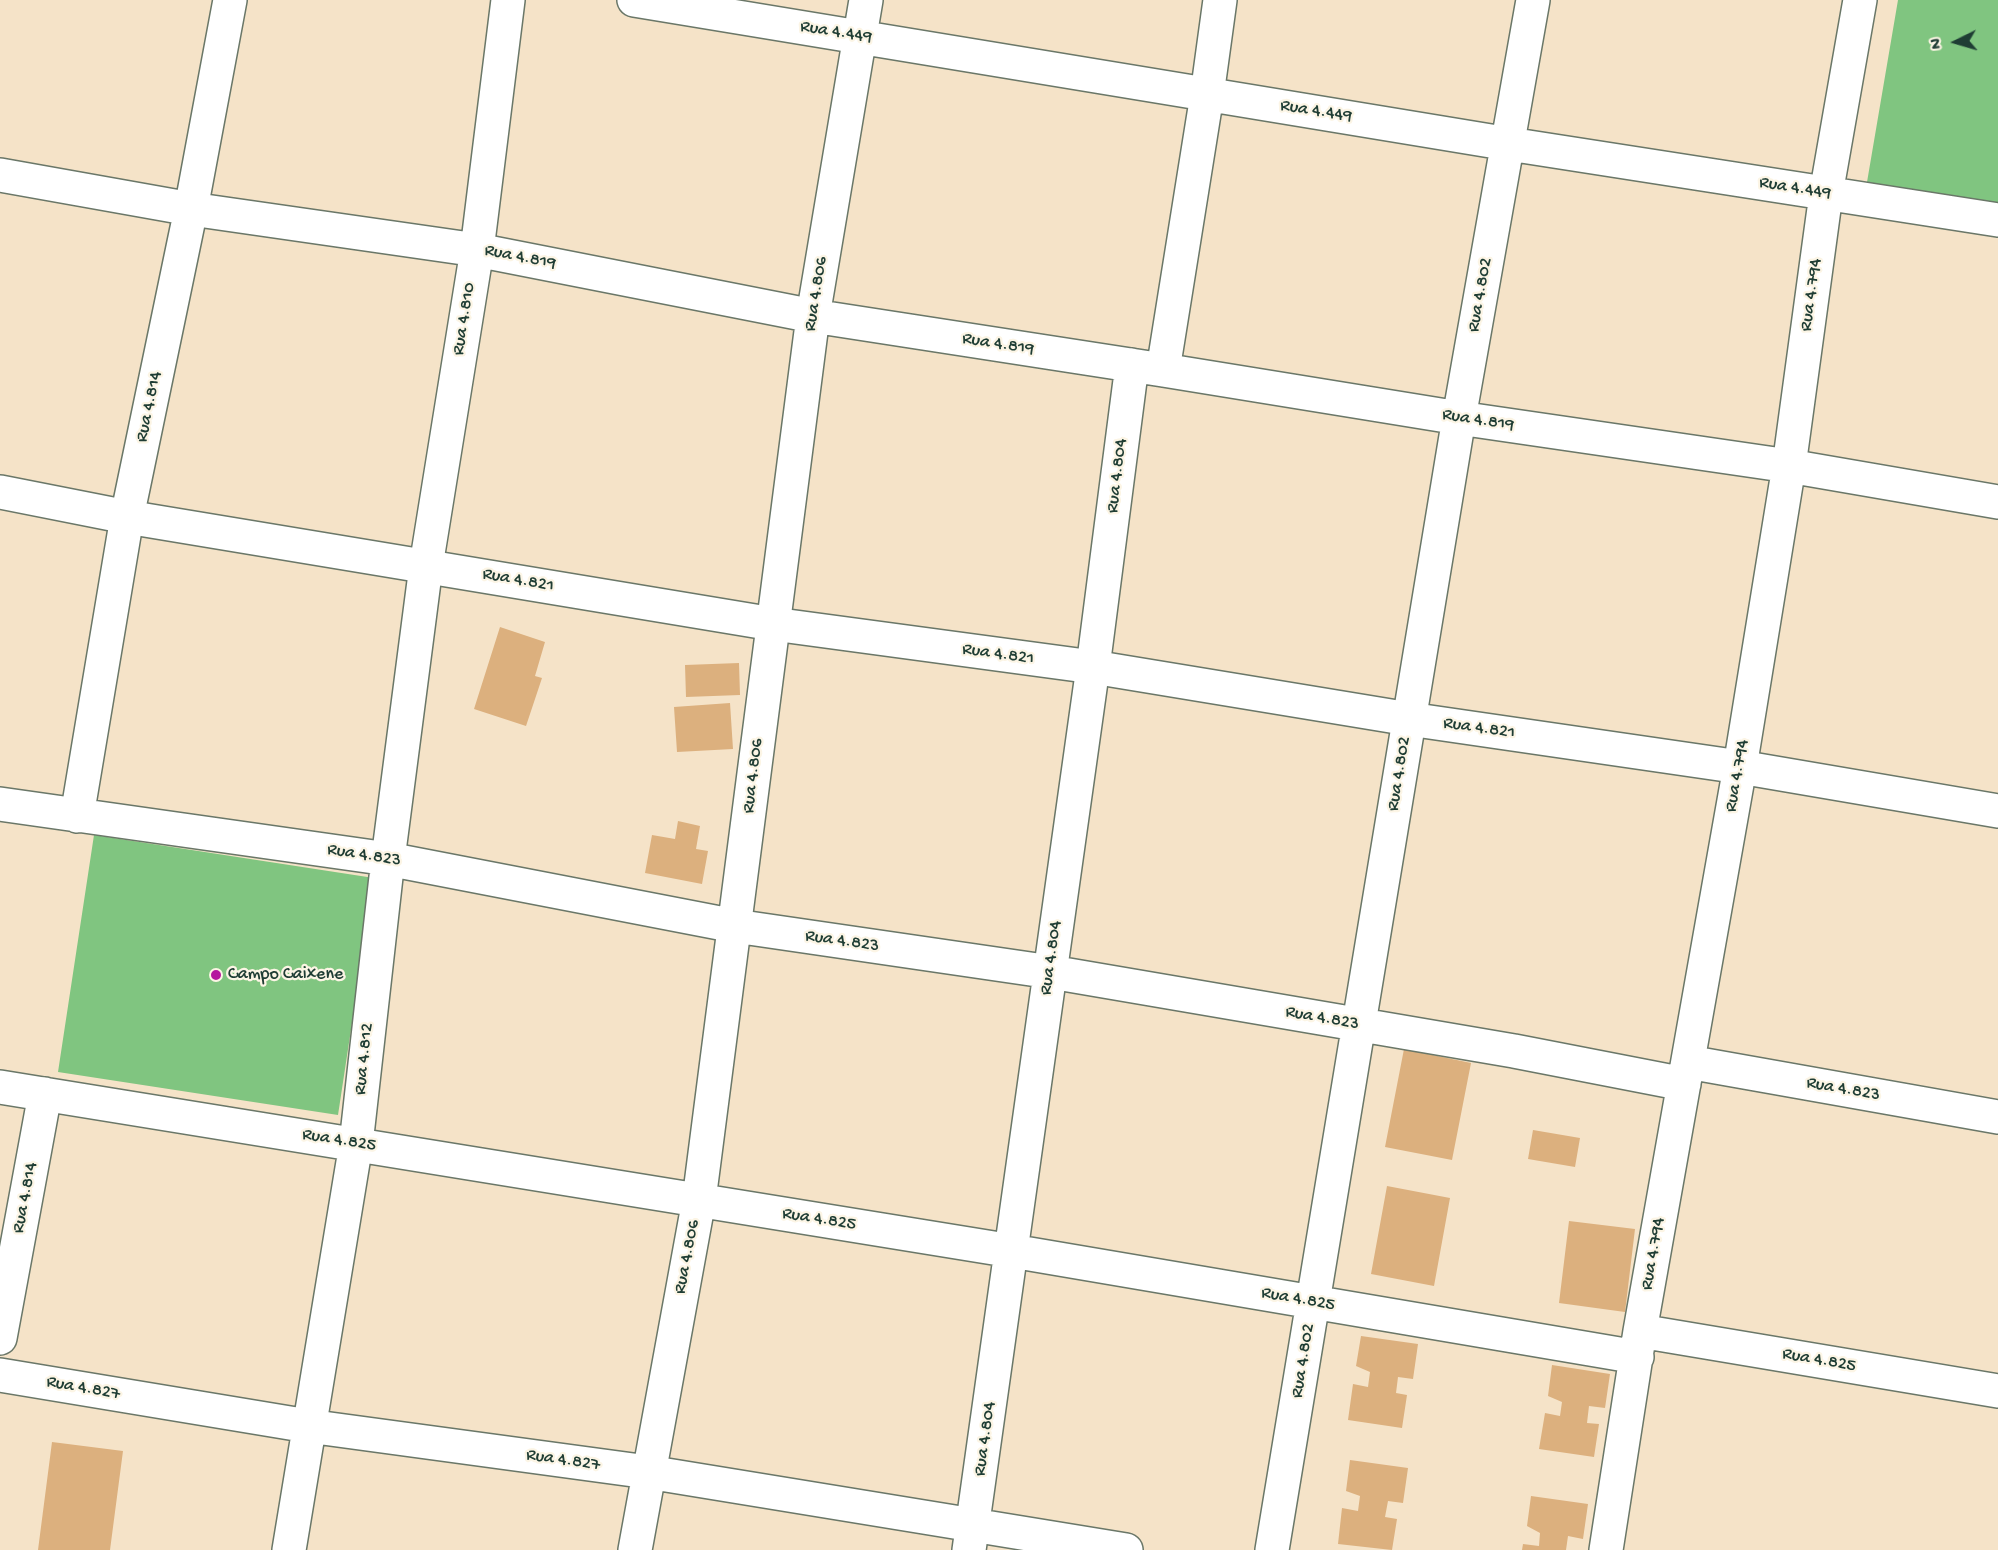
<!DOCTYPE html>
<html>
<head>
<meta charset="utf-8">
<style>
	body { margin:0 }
	#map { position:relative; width:1998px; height:1550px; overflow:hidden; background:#f5e3c8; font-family:"Gochi Hand",sans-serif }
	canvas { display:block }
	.north { position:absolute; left:1926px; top:12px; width:60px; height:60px; -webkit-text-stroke:4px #fcf5e5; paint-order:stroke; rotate:265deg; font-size:16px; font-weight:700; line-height:24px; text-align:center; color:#1f3d34 }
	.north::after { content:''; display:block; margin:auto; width:21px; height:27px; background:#1f3d34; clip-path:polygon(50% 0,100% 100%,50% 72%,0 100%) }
</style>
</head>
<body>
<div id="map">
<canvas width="1998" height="1550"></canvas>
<div class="north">N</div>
</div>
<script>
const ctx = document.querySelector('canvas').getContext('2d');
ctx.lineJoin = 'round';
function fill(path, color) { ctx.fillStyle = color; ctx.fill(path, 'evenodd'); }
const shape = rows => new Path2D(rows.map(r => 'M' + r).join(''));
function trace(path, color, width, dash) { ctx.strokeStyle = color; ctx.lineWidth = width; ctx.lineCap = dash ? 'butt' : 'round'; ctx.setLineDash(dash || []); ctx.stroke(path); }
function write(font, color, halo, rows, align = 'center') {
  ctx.font = font + ' "Gochi Hand",sans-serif'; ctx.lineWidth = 4.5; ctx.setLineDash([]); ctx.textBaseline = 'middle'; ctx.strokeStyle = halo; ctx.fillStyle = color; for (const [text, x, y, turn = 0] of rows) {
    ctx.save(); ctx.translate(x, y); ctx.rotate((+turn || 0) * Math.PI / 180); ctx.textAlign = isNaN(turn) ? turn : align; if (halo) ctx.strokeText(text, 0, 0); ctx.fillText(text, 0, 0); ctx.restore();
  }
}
const green = shape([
	[1898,0,1998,0,1998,208,1866,188],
	[94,835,374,878,338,1115,58,1072]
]);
const building = shape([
	[500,627,545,642,535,676,542,678,526,726,474,709],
	[739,663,740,695,686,697,685,665],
	[730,703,733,749,677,752,674,707],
	[678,821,700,826,696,849,708,851,702,884,645,873,652,835,675,839],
	[1404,1049,1471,1063,1452,1160,1385,1147],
	[1533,1130,1580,1138,1575,1167,1528,1159],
	[1387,1186,1450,1198,1434,1286,1371,1274],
	[1569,1221,1635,1229,1625,1312,1559,1303],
	[1361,1336,1418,1344,1413,1379,1398,1377,1396,1393,1407,1395,1402,1428,1348,1420,1353,1384,1368,1387,1370,1372,1356,1366],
	[1552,1365,1610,1374,1605,1408,1589,1406,1587,1423,1599,1424,1594,1457,1539,1449,1545,1413,1560,1416,1562,1402,1548,1396],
	[52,1442,123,1451,110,1550,38,1550],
	[1350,1460,1408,1468,1403,1503,1388,1501,1385,1517,1397,1519,1392,1550,1338,1544,1342,1508,1358,1511,1360,1496,1346,1491],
	[1531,1496,1588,1504,1583,1539,1568,1536,1566,1550,1522,1550,1523,1544,1539,1546,1540,1533,1527,1526]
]);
const minor = shape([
	[634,0,1509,144,1998,220],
	[0,175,191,209,477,250,813,316,1163,370,1459,418,1789,466,1998,502],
	[1163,370,1207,95,1220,0],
	[0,804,388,859,735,926,1051,972,1514,1051,1684,1084],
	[77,816,127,517,191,209,230,0],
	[1688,1062,1998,1117],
	[0,1087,1012,1251,1637,1357],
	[1640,1331,1998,1391],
	[0,1338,45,1094],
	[0,1375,308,1426,648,1472,1126,1550],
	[289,1550,356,1144,388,859,426,566,477,250,508,0],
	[635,1550,699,1200,813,316,866,0],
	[969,1550,1093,667,1132,365],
	[1272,1550,1459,418,1533,0],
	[1606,1550,1640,1331,1740,767,1789,466,1826,194,1860,0]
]);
const tertiary = shape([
	[0,492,127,517,773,624,1093,667,1409,719,1740,767,1998,811]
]);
const markers = [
	[216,975,6,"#b5179e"]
];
const streetNames = [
	["Rua 4.449",836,33,9],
	["Rua 4.449",1316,112,9],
	["Rua 4.449",1795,189,9],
	["Rua 4.819",520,258,11],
	["Rua 4.806",817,294,-81],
	["Rua 4.802",1481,295,-80],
	["Rua 4.794",1812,295,-82],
	["Rua 4.810",465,319,-81],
	["Rua 4.819",998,345,9],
	["Rua 4.814",150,407,-78],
	["Rua 4.819",1478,421,9],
	["Rua 4.804",1118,476,-83],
	["Rua 4.821",518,581,10],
	["Rua 4.821",998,655,8],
	["Rua 4.821",1479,729,8],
	["Rua 4.802",1400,774,-81],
	["Rua 4.806",754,776,-83],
	["Rua 4.794",1738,776,-80],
	["Rua 4.823",364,856,9],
	["Rua 4.823",842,942,8],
	["Rua 4.804",1052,958,-82],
	["Rua 4.823",1322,1019,10],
	["Rua 4.812",365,1059,-84],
	["Rua 4.823",1843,1090,10],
	["Rua 4.825",339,1141,9],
	["Rua 4.814",26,1198,-79],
	["Rua 4.825",819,1220,9],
	["Rua 4.794",1654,1254,-80],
	["Rua 4.806",688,1257,-79],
	["Rua 4.825",1298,1300,10],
	["Rua 4.802",1304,1361,-81],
	["Rua 4.825",1819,1361,10],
	["Rua 4.827",83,1389,10],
	["Rua 4.804",986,1439,-82],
	["Rua 4.827",563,1461,8]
];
const poiNames = [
	["Campo Caixene",228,975]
];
fill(green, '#80c580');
fill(building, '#dcb07e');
trace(minor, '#6a7768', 36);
trace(tertiary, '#6a7768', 36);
trace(minor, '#fff', 33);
trace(tertiary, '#fff', 33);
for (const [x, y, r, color] of markers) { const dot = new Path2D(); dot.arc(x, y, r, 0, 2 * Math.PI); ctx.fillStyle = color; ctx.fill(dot); trace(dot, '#fcf5e5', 2); }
write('18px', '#1f3d34', '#fcf5e5', streetNames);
write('18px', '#1f3d34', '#fcf5e5', poiNames, 'left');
</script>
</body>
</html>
